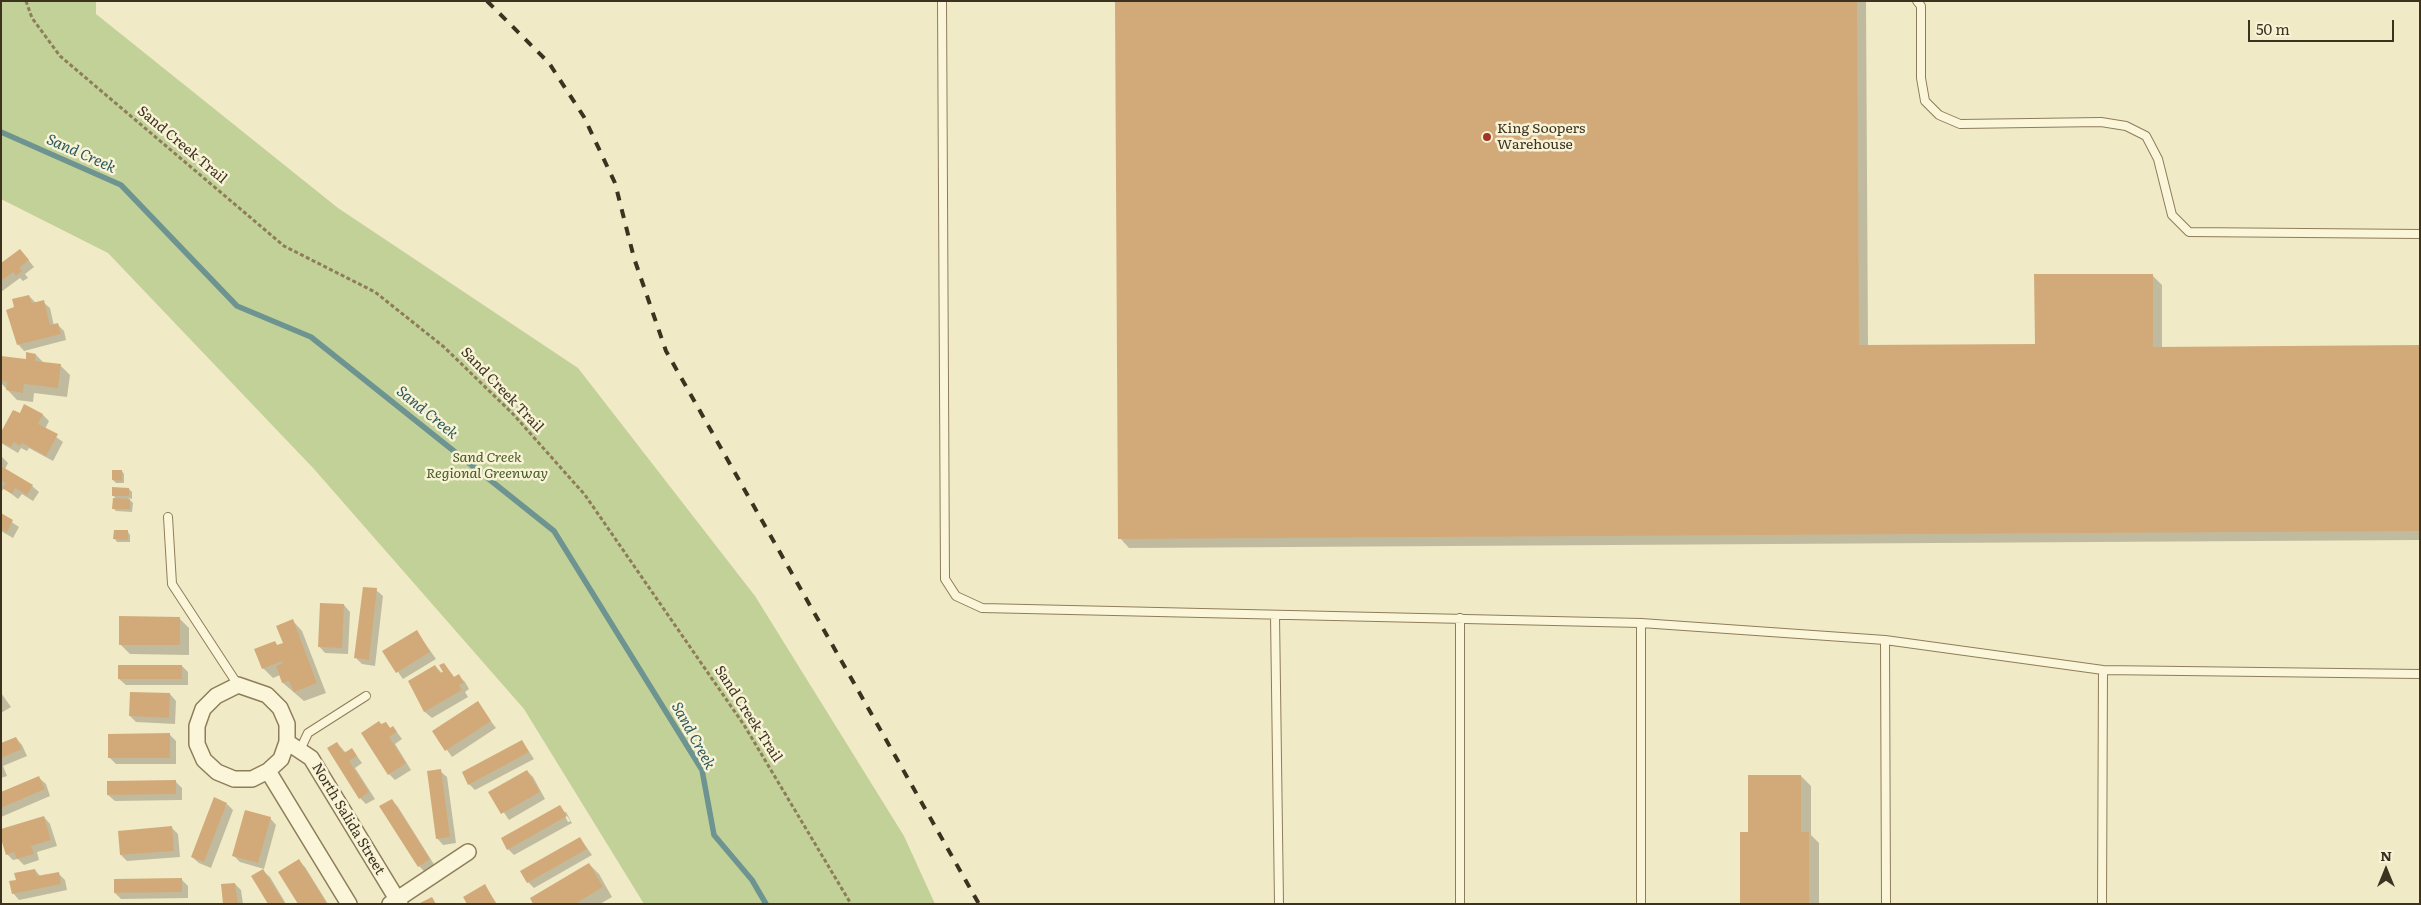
<!DOCTYPE html>
<html>
<head>
<meta charset="utf-8">
<style>
	body { margin:0 }
	#map { position:relative; width:2421px; height:905px; overflow:hidden; background:#f1eac6; font-family:Literata,serif }
	canvas { display:block }
	.frame { position:absolute; inset:0; border:2px solid #3d321f; pointer-events:none }
	.north { position:absolute; left:2361px; top:845px; width:50px; height:50px; -webkit-text-stroke:4px #f8f3d6; paint-order:stroke; rotate:0deg; font-size:14px; font-weight:700; line-height:20px; text-align:center; color:#3d321f }
	.north::after { content:''; display:block; margin:auto; width:18px; height:22px; background:#3d321f; clip-path:polygon(50% 0,100% 100%,50% 72%,0 100%) }
	.scale { position:absolute; left:2248px; top:20px; width:146px; height:22px; box-sizing:border-box; border:2px solid #3d321f; border-top:0; padding-left:6px; font-size:15px; line-height:18px; white-space:nowrap; color:#3d321f; -webkit-text-stroke:4px #f8f3d6; paint-order:stroke }
</style>
</head>
<body>
<div id="map">
<canvas width="2421" height="905"></canvas>
<div class="frame"></div>
<div class="north">N</div>
<div class="scale">50 m</div>
</div>
<script>
const ctx = document.querySelector('canvas').getContext('2d');
ctx.lineJoin = 'round';
function fill(path, color) { ctx.fillStyle = color; ctx.fill(path, 'evenodd'); }
const shape = rows => new Path2D(rows.map(r => 'M' + r).join(''));
function trace(path, color, width, dash) { ctx.strokeStyle = color; ctx.lineWidth = width; ctx.lineCap = dash ? 'butt' : 'round'; ctx.setLineDash(dash || []); ctx.stroke(path); }
function write(font, color, halo, rows, align = 'center') {
  ctx.font = font + ' Literata,serif'; ctx.lineWidth = 5; ctx.setLineDash([]); ctx.textBaseline = 'middle'; ctx.strokeStyle = halo; ctx.fillStyle = color; for (const [text, x, y, turn = 0] of rows) {
    ctx.save(); ctx.translate(x, y); ctx.rotate((+turn || 0) * Math.PI / 180); ctx.textAlign = isNaN(turn) ? turn : align; if (halo) ctx.strokeText(text, 0, 0); ctx.fillText(text, 0, 0); ctx.restore();
  }
}
const green = shape([
	[1,1,96,1,96,14,338,208,578,368,755,596,904,836,935,904,644,904,524,709,314,469,108,253,1,199]
]);
const shadow = shape([
	[1116,1,1866,1,1868,347,2036,346,2152,275,2162,285,2162,348,2420,346,2420,540,1129,548,1120,538],
	[26,257,34,267,25,274,28,278,23,281,20,278,1,292,1,265],
	[29,296,35,302,43,302,50,308,54,326,58,325,64,331,66,340,24,351,18,344],
	[36,355,44,363,60,365,70,375,67,397,34,393,33,402,17,400,1,383,1,357,27,360],
	[25,406,43,415,49,421,45,429,63,442,53,461,29,448,27,451,21,448,18,453,1,443,1,432,20,415],
	[1,456,8,463,5,469,32,486,39,492,33,501,22,494,18,499,4,488,1,493],
	[122,471,124,474,124,483,116,483,113,480],
	[129,489,132,492,132,499,128,498,133,503,132,512,116,511,113,508,117,500,113,495],
	[1,515,19,527,13,538,1,531],
	[128,532,130,535,130,542,117,542,115,539],
	[376,590,383,596,375,666,362,664,356,658],
	[344,605,350,612,348,654,325,653,319,646],
	[179,618,189,628,189,655,130,654,120,644],
	[293,621,302,631,326,693,304,701,283,683,280,675,273,678,263,668,275,643,278,646,284,643],
	[417,632,436,659,403,679,384,652],
	[443,664,455,678,459,676,465,682,469,689,465,692,468,697,432,718,425,712,410,681,435,666,442,673,445,672],
	[182,666,188,672,188,685,126,685,119,679],
	[1,693,11,707,1,713],
	[170,694,176,701,175,724,136,722,130,716],
	[477,703,496,728,452,757,434,732],
	[386,723,391,729,393,727,402,739,395,744,411,770,395,780,389,774,382,725],
	[170,735,176,741,176,764,116,764,110,758],
	[16,738,22,745,27,756,3,766,7,776,1,778,1,745],
	[522,741,534,759,475,790,469,784],
	[337,743,346,753,352,749,362,763,355,768,375,799,366,804,360,798],
	[440,771,447,777,456,843,443,845,437,838],
	[527,771,533,777,545,799,509,820,490,792],
	[1801,776,1811,786,1811,835,1819,843,1819,904,1741,904,1749,833],
	[39,778,46,784,50,796,1,817,1,790,4,793],
	[175,781,182,788,182,800,115,801,108,795],
	[392,800,398,807,435,866,425,872,419,866],
	[227,804,233,810,211,868,199,863,192,857],
	[560,806,572,823,514,855,508,849],
	[563,812,566,812,571,821,568,822],
	[44,817,50,824,57,846,37,852,39,860,24,865,18,859,13,860,7,854],
	[270,818,276,825,264,869,240,862,234,856],
	[172,828,178,834,180,857,127,861,121,855],
	[580,838,592,855,534,888,528,882],
	[299,861,305,867,328,904,299,904],
	[589,864,599,874,612,897,600,904,534,904],
	[35,870,41,877,58,873,65,880,67,890,19,900,13,893,17,881],
	[263,871,270,877,286,904,269,904],
	[181,879,188,886,188,898,121,899,115,893],
	[235,884,241,890,243,904,225,904],
	[485,886,497,904,468,904]
]);
const stream = shape([
	[1,132,121,185,237,306,311,337,554,531,702,770,714,835,752,880,766,904]
]);
const building = shape([
	[1115,1,1857,1,1859,345,2035,344,2034,274,2153,274,2153,347,2420,345,2420,531,1118,539],
	[20,249,29,260,19,268,22,271,16,276,13,272,1,281,1,263],
	[29,295,32,303,44,300,50,325,58,323,61,334,17,345,6,310,14,307,12,299],
	[26,352,36,354,35,361,61,364,58,388,24,384,23,393,6,390,7,382,1,381,1,356,26,359],
	[24,404,43,414,38,424,58,434,46,456,22,443,20,446,14,442,11,447,1,442,1,432,13,410,20,413],
	[1,466,33,485,27,495,15,488,12,494,2,488,6,483,1,480],
	[112,470,122,470,122,481,112,480],
	[112,487,129,488,129,496,112,496],
	[113,498,130,499,130,509,112,509],
	[1,513,13,520,7,532,1,529],
	[114,530,128,530,128,540,113,539],
	[363,587,377,588,369,660,354,658],
	[320,603,344,604,342,648,318,647],
	[119,616,180,617,180,645,119,645],
	[293,619,317,683,294,692,289,681,282,683,276,666,283,663,282,661,262,669,254,649,275,641,277,645,283,643,276,626],
	[417,630,430,652,396,673,382,651],
	[444,663,454,677,459,674,464,683,459,685,462,690,424,712,408,681,435,665,440,673,443,672,439,665],
	[118,665,182,665,182,679,118,679],
	[130,692,170,693,169,718,129,716],
	[478,701,491,721,445,751,432,731],
	[379,721,381,724,386,722,390,728,393,726,397,732,389,737,406,763,388,775,361,733],
	[170,733,170,758,108,758,108,734],
	[16,737,22,749,1,758,1,743],
	[522,740,529,752,468,785,462,772],
	[337,742,344,753,352,748,357,756,349,761,369,792,359,799,327,748],
	[441,769,450,837,436,839,427,771],
	[527,770,540,792,501,814,488,792],
	[1748,775,1801,775,1801,832,1809,832,1809,904,1740,904,1740,832,1748,832],
	[39,776,45,789,1,808,1,792],
	[176,780,176,794,107,795,107,781],
	[214,797,227,803,204,862,191,857],
	[392,799,430,859,418,867,379,806],
	[560,805,567,816,507,850,501,838],
	[245,810,271,817,258,863,232,856],
	[44,816,51,840,31,846,34,854,17,859,14,852,6,855,1,839,1,829],
	[172,826,174,851,120,855,118,831],
	[580,837,587,849,527,883,520,871],
	[299,859,326,902,323,904,298,904,278,872],
	[589,863,603,887,575,904,533,904,530,898],
	[35,869,37,876,59,872,61,884,12,894,9,881,16,880,14,873],
	[263,869,285,904,268,904,251,876],
	[182,878,182,892,114,893,114,879],
	[235,883,238,904,223,904,221,884],
	[485,884,496,904,467,904,463,897],
	[432,897,436,904,418,904]
]);
const path = shape([
	[26,1,32,18,60,56,284,246,375,292,444,347,513,414,585,495,744,725,851,904]
]);
const service = shape([
	[942,1,945,579,956,596,982,608,1641,623,1885,640,2103,670,2420,674],
	[1917,1,1921,6,1921,78,1925,101,1939,115,1960,124,2101,122,2126,126,2146,136,2158,159,2172,215,2189,232,2420,234],
	[168,517,172,584,238,685],
	[1275,615,1279,904],
	[1460,618,1460,904],
	[1641,623,1641,904],
	[1885,640,1886,904],
	[300,750,308,733,366,696],
	[2102,904,2103,670]
]);
const minor = shape([
	[238,685,267,695,280,708,287,724,287,742,281,759,268,771,252,779,234,779,217,772,204,760,197,744,197,726,203,709,216,696,238,685],
	[287,742,311,758,400,904],
	[268,771,349,904],
	[390,904,468,852]
]);
const rail = shape([
	[487,1,549,63,584,117,615,183,634,258,666,351,979,904]
]);
const markers = [
	[1487,137,5,"#a23625"]
];
const poiNames = [
	["King Soopers",1497,129],
	["Warehouse",1497,145]
];
const streetNames = [
	["Sand Creek Trail",182,145,40],
	["Sand Creek Trail",502,390,46],
	["Sand Creek Trail",748,714,57],
	["North Salida Street",348,819,59]
];
const parkNames = [
	["Sand Creek",487,458],
	["Regional Greenway",487,474]
];
const waterNames = [
	["Sand Creek",81,154,24],
	["Sand Creek",427,413,39],
	["Sand Creek",693,736,61]
];
fill(green, '#c2d198');
fill(shadow, '#0003');
trace(stream, '#6d9490', 5.5);
fill(building, '#d2aa79');
trace(service, '#8e7d5a', 10);
trace(minor, '#8e7d5a', 18);
trace(path, '#8e7d5a', 3, [4, 2.5]);
trace(service, '#fbf6da', 8);
trace(minor, '#fbf6da', 15);
trace(rail, '#3d321f', 4, [9, 9]);
for (const [x, y, r, color] of markers) { const dot = new Path2D(); dot.arc(x, y, r, 0, 2 * Math.PI); ctx.fillStyle = color; ctx.fill(dot); trace(dot, '#f8f3d6', 2); }
write('14px', '#3d321f', '#f8f3d6', poiNames, 'left');
write('14px', '#3d321f', '#f8f3d6', streetNames);
write('italic 14px', '#465b24', '#f8f3d6', parkNames);
write('italic 15px', '#2d5a5e', '#f8f3d6', waterNames);
</script>
</body>
</html>
